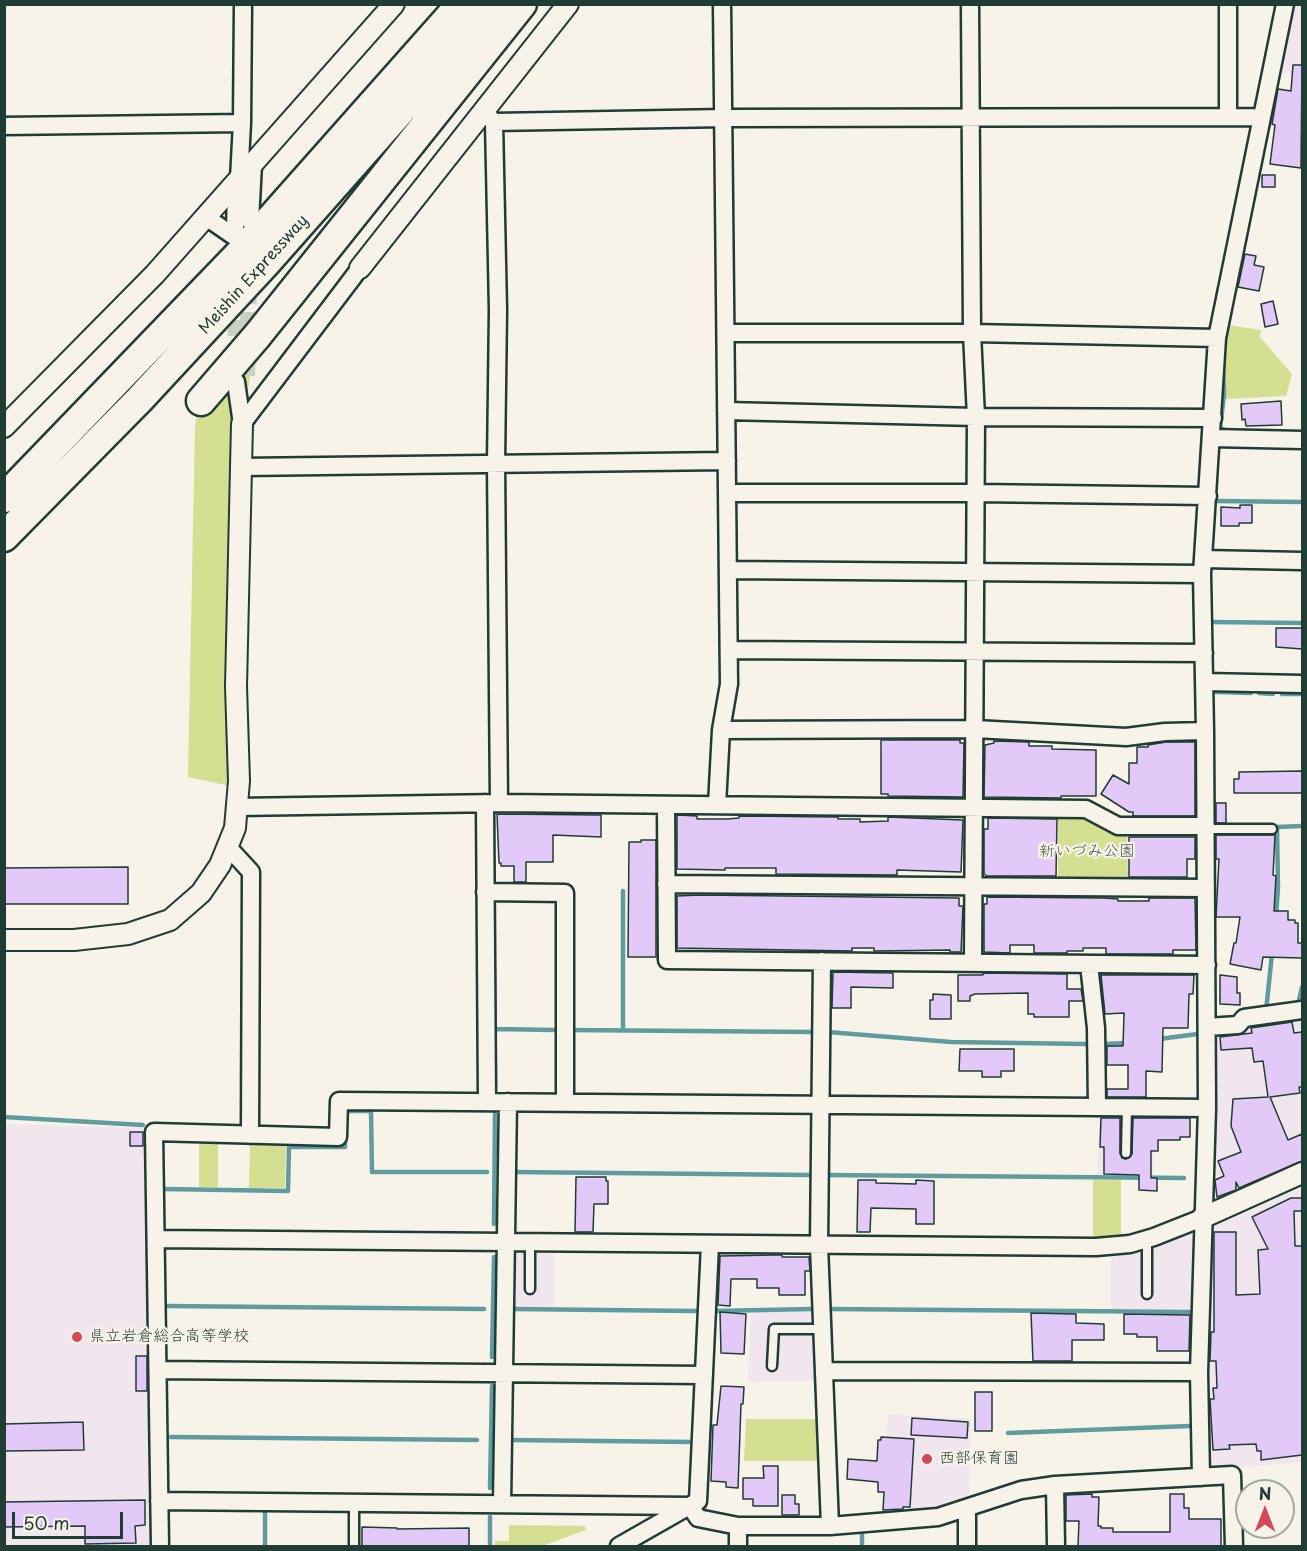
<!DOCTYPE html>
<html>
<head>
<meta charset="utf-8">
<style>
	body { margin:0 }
	#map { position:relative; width:1307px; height:1551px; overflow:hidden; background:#f7f3e8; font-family:"Playpen Sans",sans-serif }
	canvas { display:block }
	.frame { position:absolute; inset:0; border:6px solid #1f3d34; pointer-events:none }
	.north { position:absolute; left:1235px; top:1479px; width:60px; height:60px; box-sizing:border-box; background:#f7f3e8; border:2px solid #a1aaa0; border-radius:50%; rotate:0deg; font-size:16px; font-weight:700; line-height:24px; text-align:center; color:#1f3d34 }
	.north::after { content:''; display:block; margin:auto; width:21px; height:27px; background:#d1495b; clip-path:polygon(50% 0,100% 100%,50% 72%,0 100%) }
	.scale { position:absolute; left:12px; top:1512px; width:111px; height:27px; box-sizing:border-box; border:3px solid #1f3d34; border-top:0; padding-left:8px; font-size:18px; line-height:21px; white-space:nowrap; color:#1f3d34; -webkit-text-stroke:4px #f7f3e8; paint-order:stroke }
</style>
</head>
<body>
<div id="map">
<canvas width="1307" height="1551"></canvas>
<div class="frame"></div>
<div class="north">N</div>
<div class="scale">50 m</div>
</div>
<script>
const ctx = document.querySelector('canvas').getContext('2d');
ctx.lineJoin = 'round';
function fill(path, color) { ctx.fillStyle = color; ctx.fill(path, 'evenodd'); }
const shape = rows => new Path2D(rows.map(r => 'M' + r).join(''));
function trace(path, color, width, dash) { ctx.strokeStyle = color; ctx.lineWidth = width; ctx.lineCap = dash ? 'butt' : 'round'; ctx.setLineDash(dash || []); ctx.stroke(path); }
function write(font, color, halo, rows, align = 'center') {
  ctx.font = font + ' "Playpen Sans","Klee One",sans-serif'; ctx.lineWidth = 4.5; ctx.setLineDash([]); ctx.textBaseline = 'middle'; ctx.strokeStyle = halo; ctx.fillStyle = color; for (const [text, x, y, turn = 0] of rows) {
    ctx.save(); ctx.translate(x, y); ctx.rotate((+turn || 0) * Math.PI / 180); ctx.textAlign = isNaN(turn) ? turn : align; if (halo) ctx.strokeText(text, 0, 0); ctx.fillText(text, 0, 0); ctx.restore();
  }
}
const built = shape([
	[1292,5,1302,5,1302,76,1280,72],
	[1302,1016,1302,1164,1219,1200,1210,1193,1213,1039,1218,1033,1246,1025],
	[1099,1113,1154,1113,1153,1175,1098,1175],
	[5,1124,146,1128,153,1546,5,1546],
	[1302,1187,1302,1462,1215,1470,1206,1459,1206,1371,1210,1229],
	[1191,1231,1195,1236,1194,1309,1111,1309,1111,1253,1133,1251,1165,1242],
	[517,1248,555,1249,554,1307,512,1307,513,1254],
	[751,1312,815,1312,817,1381,748,1382],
	[888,1414,971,1419,969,1499,943,1509,882,1512]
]);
const green = shape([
	[1228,325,1261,330,1260,337,1292,374,1286,396,1226,399,1225,342],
	[257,336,242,424,239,788,188,777,195,425,201,401],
	[1058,815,1082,815,1127,833,1128,881,1058,880],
	[199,1141,218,1143,218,1187,199,1187],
	[250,1144,286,1144,285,1188,249,1188],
	[1093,1180,1121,1180,1121,1237,1093,1240],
	[746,1419,818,1419,820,1461,744,1461],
	[509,1525,585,1526,586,1530,542,1546,495,1546,495,1541,509,1541]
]);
const stream = shape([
	[1223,361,1224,395,1220,428,1228,431],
	[1215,501,1302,502],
	[1211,622,1302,623],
	[1215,692,1251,693],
	[1259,693,1273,694],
	[1282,694,1302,694],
	[1276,915,1278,888,1277,827,1302,826],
	[494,967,495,1087],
	[1298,1005,1302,987],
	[1266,1011,1272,954],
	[495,1029,554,1030],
	[569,1030,812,1032],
	[623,1030,623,891],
	[828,1032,951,1042,1086,1044],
	[1159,1039,1198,1034],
	[1103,1044,1127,1043],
	[4,1117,143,1125],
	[345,1118,345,1114,349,1111,371,1111,372,1172,487,1172],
	[513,1172,809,1175],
	[825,1175,1184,1178],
	[163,1189,288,1191,289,1147,345,1147,345,1135],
	[494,1224,495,1114],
	[166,1306,484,1309],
	[512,1309,696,1311],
	[829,1309,1192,1312],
	[715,1311,812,1309],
	[492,1357,494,1257],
	[1008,1433,1190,1426],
	[171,1437,477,1440],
	[509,1440,691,1442],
	[490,1488,492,1386],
	[862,1532,862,1546],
	[265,1546,265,1510],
	[490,1546,490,1517]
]);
const building = shape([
	[1293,65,1302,65,1301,168,1270,164,1275,125,1272,124,1278,89,1291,91,1293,65],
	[1262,175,1275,175,1275,187,1262,187,1262,175],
	[1245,254,1256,256,1254,265,1264,267,1259,291,1238,287,1245,254],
	[1273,301,1278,324,1265,327,1261,304,1273,301],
	[1281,401,1282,425,1246,426,1245,419,1242,420,1241,404,1281,401],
	[1240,505,1252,505,1252,523,1239,523,1239,526,1221,526,1221,507,1240,508,1240,505],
	[1276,628,1302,628,1302,649,1276,647,1276,628],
	[881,740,960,740,960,743,964,743,963,797,888,796,888,794,881,794,881,740],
	[994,741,1029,742,1029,746,1052,746,1052,749,1096,750,1096,796,1061,796,1061,798,984,797,985,745,994,743,994,741],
	[1166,742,1195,742,1195,816,1133,816,1133,812,1129,812,1101,794,1113,775,1129,784,1129,763,1137,763,1137,747,1148,747,1148,745,1166,742],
	[1302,771,1302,793,1234,793,1234,779,1239,779,1239,772,1302,771],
	[1216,803,1226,803,1226,823,1216,823,1216,803],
	[497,814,601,815,601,837,553,835,553,862,526,862,526,882,514,882,514,866,501,866,501,863,499,863,497,814],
	[677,815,697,816,697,819,727,819,739,818,739,816,838,817,838,819,860,819,860,822,888,821,888,817,963,820,961,872,897,870,897,875,776,874,776,868,725,868,725,870,677,869,677,815],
	[988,818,1057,819,1056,876,987,876,984,874,984,829,988,829,988,818],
	[1216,835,1275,835,1273,875,1276,876,1274,911,1288,911,1288,920,1295,920,1295,923,1298,923,1298,943,1302,943,1302,958,1263,957,1261,970,1230,964,1234,943,1236,943,1240,917,1216,917,1219,859,1216,859,1216,835],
	[1129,837,1195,837,1195,859,1187,859,1187,877,1129,877,1129,837],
	[641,840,656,840,656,957,628,957,629,842,641,842,641,840],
	[128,867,128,904,4,904,4,868,128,867],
	[700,895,959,898,959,906,963,906,961,952,950,952,950,950,874,951,874,948,852,948,852,951,677,948,677,896,700,895],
	[987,897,1104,898,1118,899,1118,901,1149,901,1149,898,1195,898,1196,950,1173,950,1173,954,1106,954,1106,948,1083,948,1083,951,1067,951,1067,953,1034,953,1034,945,1010,945,1010,953,984,952,984,904,987,904,987,897],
	[833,972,893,973,893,988,851,987,851,1008,832,1008,833,972],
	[983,973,1067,974,1067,989,1081,989,1083,1001,1069,1001,1069,1017,1034,1017,1034,1014,1028,1014,1028,993,975,994,970,996,970,1001,958,1001,958,975,983,975,983,973],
	[1101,975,1194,975,1193,994,1189,994,1188,1028,1163,1028,1162,1072,1146,1071,1146,1097,1107,1097,1107,1089,1128,1089,1128,1065,1107,1065,1107,1046,1123,1046,1124,1013,1105,1014,1101,975],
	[1220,975,1237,977,1237,993,1240,993,1240,1005,1220,1004,1220,975],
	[933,994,951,995,951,1019,930,1019,930,1000,933,1000,933,994],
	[1292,1022,1294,1033,1302,1032,1302,1087,1299,1087,1300,1093,1270,1097,1288,1140,1302,1134,1302,1161,1239,1188,1236,1182,1236,1190,1217,1197,1215,1180,1224,1176,1218,1161,1241,1152,1231,1126,1233,1099,1268,1097,1263,1061,1254,1062,1252,1048,1221,1050,1220,1037,1252,1033,1251,1028,1292,1022],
	[960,1049,1014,1049,1014,1071,1001,1071,1001,1077,982,1077,982,1071,959,1071,960,1049],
	[1101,1118,1120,1118,1120,1153,1122,1158,1126,1159,1132,1154,1133,1118,1190,1118,1190,1137,1180,1137,1180,1140,1158,1140,1158,1151,1151,1151,1151,1178,1157,1178,1157,1191,1139,1190,1139,1175,1104,1174,1104,1147,1100,1147,1101,1118],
	[130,1132,143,1132,143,1146,130,1146,130,1132],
	[576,1177,606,1177,606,1181,608,1181,608,1204,594,1204,593,1232,575,1232,576,1177],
	[858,1180,876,1180,876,1183,916,1184,916,1180,934,1181,934,1224,916,1224,916,1209,871,1208,870,1232,857,1232,858,1180],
	[1291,1198,1302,1198,1302,1211,1294,1211,1295,1246,1302,1246,1302,1455,1261,1460,1261,1451,1257,1451,1256,1444,1229,1445,1230,1449,1213,1450,1210,1399,1214,1399,1213,1388,1217,1388,1216,1361,1210,1361,1211,1332,1214,1332,1214,1232,1236,1232,1236,1295,1260,1294,1258,1250,1268,1249,1252,1217,1291,1198],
	[776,1255,782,1255,782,1257,809,1257,810,1271,805,1271,805,1295,779,1295,779,1288,757,1288,757,1279,731,1279,730,1306,718,1305,720,1256,776,1255],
	[720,1312,746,1314,744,1354,721,1353,720,1312],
	[1031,1313,1076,1314,1076,1323,1104,1324,1104,1340,1072,1340,1072,1361,1033,1361,1031,1313],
	[1124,1314,1190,1315,1189,1351,1157,1351,1157,1337,1137,1337,1137,1334,1124,1334,1124,1314],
	[136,1356,147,1356,147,1391,136,1391,136,1356],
	[721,1386,744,1387,743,1404,741,1404,738,1488,726,1487,726,1482,711,1481,713,1425,717,1425,721,1386],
	[975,1392,992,1392,992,1431,975,1431,975,1392],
	[912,1418,968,1422,967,1438,911,1435,912,1418],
	[83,1422,84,1450,4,1451,4,1424,83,1422],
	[881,1437,914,1439,910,1507,903,1507,903,1509,883,1510,884,1492,878,1492,878,1482,847,1479,848,1459,877,1461,878,1440,881,1440,881,1437],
	[763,1466,778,1466,778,1506,753,1506,753,1499,743,1499,743,1478,764,1478,763,1466],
	[1092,1494,1092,1497,1099,1497,1098,1526,1101,1526,1101,1528,1113,1528,1113,1532,1170,1532,1170,1494,1184,1494,1184,1508,1189,1508,1189,1519,1221,1519,1221,1546,1078,1546,1079,1521,1066,1521,1066,1495,1092,1494],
	[782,1495,795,1495,795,1504,799,1504,799,1515,782,1515,782,1495],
	[145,1500,145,1525,135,1526,136,1543,85,1544,85,1526,4,1527,4,1502,145,1500],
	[362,1527,397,1528,397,1529,469,1528,469,1546,362,1546,362,1527]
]);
const minorTunnel = shape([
	[235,296,236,360],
	[247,376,249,282]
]);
const service = shape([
	[1206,829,1272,829],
	[1126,1153,1127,1107],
	[1147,1240,1147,1294],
	[530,1289,530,1242],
	[772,1366,774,1329,822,1329],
	[354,1546,354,1503]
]);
const minor = shape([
	[970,4,972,333,976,417,973,963],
	[487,115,494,122,498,310,496,463,499,803],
	[1228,117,1228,4],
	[494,122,725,118,1262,117],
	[4,126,242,123],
	[239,179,242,123,243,4],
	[206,217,235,237],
	[250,221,253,164],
	[235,237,236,183],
	[726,333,972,333,1217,338],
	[236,382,242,424],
	[726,411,976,417,1213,418],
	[242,424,360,268],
	[1212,438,1302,440],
	[241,467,727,461],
	[728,493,976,493,1208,496],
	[1203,559,1302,561],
	[728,570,1202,574],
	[729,650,1204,653],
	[1205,682,1302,684],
	[721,730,975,729,1126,737,1165,732,1205,731],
	[485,803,487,1102],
	[666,805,667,960,1207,965],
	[717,805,721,730,729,684,722,4],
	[237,807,499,803,1086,809,1118,826,1206,826],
	[227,846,251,872,250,1135],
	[666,884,1206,888],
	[485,892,565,893,565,1102],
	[822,961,819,1245,830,1526],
	[1207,1027,1238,1025,1244,1018,1302,1010],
	[1097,1107,1207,1108],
	[156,1239,1096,1247,1130,1244,1154,1237,1202,1218],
	[158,1370,704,1375],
	[824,1371,1199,1372],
	[1201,1477,1199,1372,1207,1108,1205,731,1202,574,1217,338,1285,4],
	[1055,1485,1056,1546],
	[159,1501,690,1506,698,1518,738,1526,830,1526,938,1517,1021,1490,1055,1485,1232,1475,1234,1546],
	[502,1504,508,1102],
	[967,1508,967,1546],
	[738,1526,738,1546],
	[160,1546,154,1132,338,1137,339,1101,1097,1107,1096,1028,1089,964],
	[619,1546,698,1501,710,1244]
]);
const tertiary = shape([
	[360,268,568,4],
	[4,427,155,274,394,4],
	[4,940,74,940,128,934,170,920,201,893,220,865,235,828,239,781,236,686,242,424],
	[1202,1218,1302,1173]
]);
const motorway = shape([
	[201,401,257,336,522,4],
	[4,498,242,251,461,4],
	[4,537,139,400,266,263,495,4]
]);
const markers = [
	[77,1337,6,"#d1495b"],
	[927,1459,6,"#d1495b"]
];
const streetNames = [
	["Meishin Expressway",254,275,-48]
];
const parkNames = [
	["新いづみ公園",1087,852]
];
const poiNames = [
	["県立岩倉総合高等学校",89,1337],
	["西部保育園",939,1459]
];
fill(built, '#f1e6ed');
fill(green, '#d4df92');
trace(stream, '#609c9f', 4.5);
fill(building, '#e3c9f8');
trace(building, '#1f3d34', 1.5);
trace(minorTunnel, '#cccfc4', 16, [16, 8]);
trace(service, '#1f3d34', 13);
trace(minor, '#1f3d34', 21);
trace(tertiary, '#1f3d34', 24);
trace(motorway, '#1f3d34', 33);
trace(service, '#f7f3e8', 8);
trace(minor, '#f7f3e8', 16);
trace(tertiary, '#f7f3e8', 20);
trace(motorway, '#f7f3e8', 28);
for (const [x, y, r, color] of markers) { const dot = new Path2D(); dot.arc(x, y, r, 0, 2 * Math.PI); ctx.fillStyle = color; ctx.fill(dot); trace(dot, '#f7f3e8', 2); }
write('16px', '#1f3d34', '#f7f3e8', streetNames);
write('16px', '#435d47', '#f7f3e8', parkNames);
write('16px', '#1f3d34', '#f7f3e8', poiNames, 'left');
</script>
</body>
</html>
